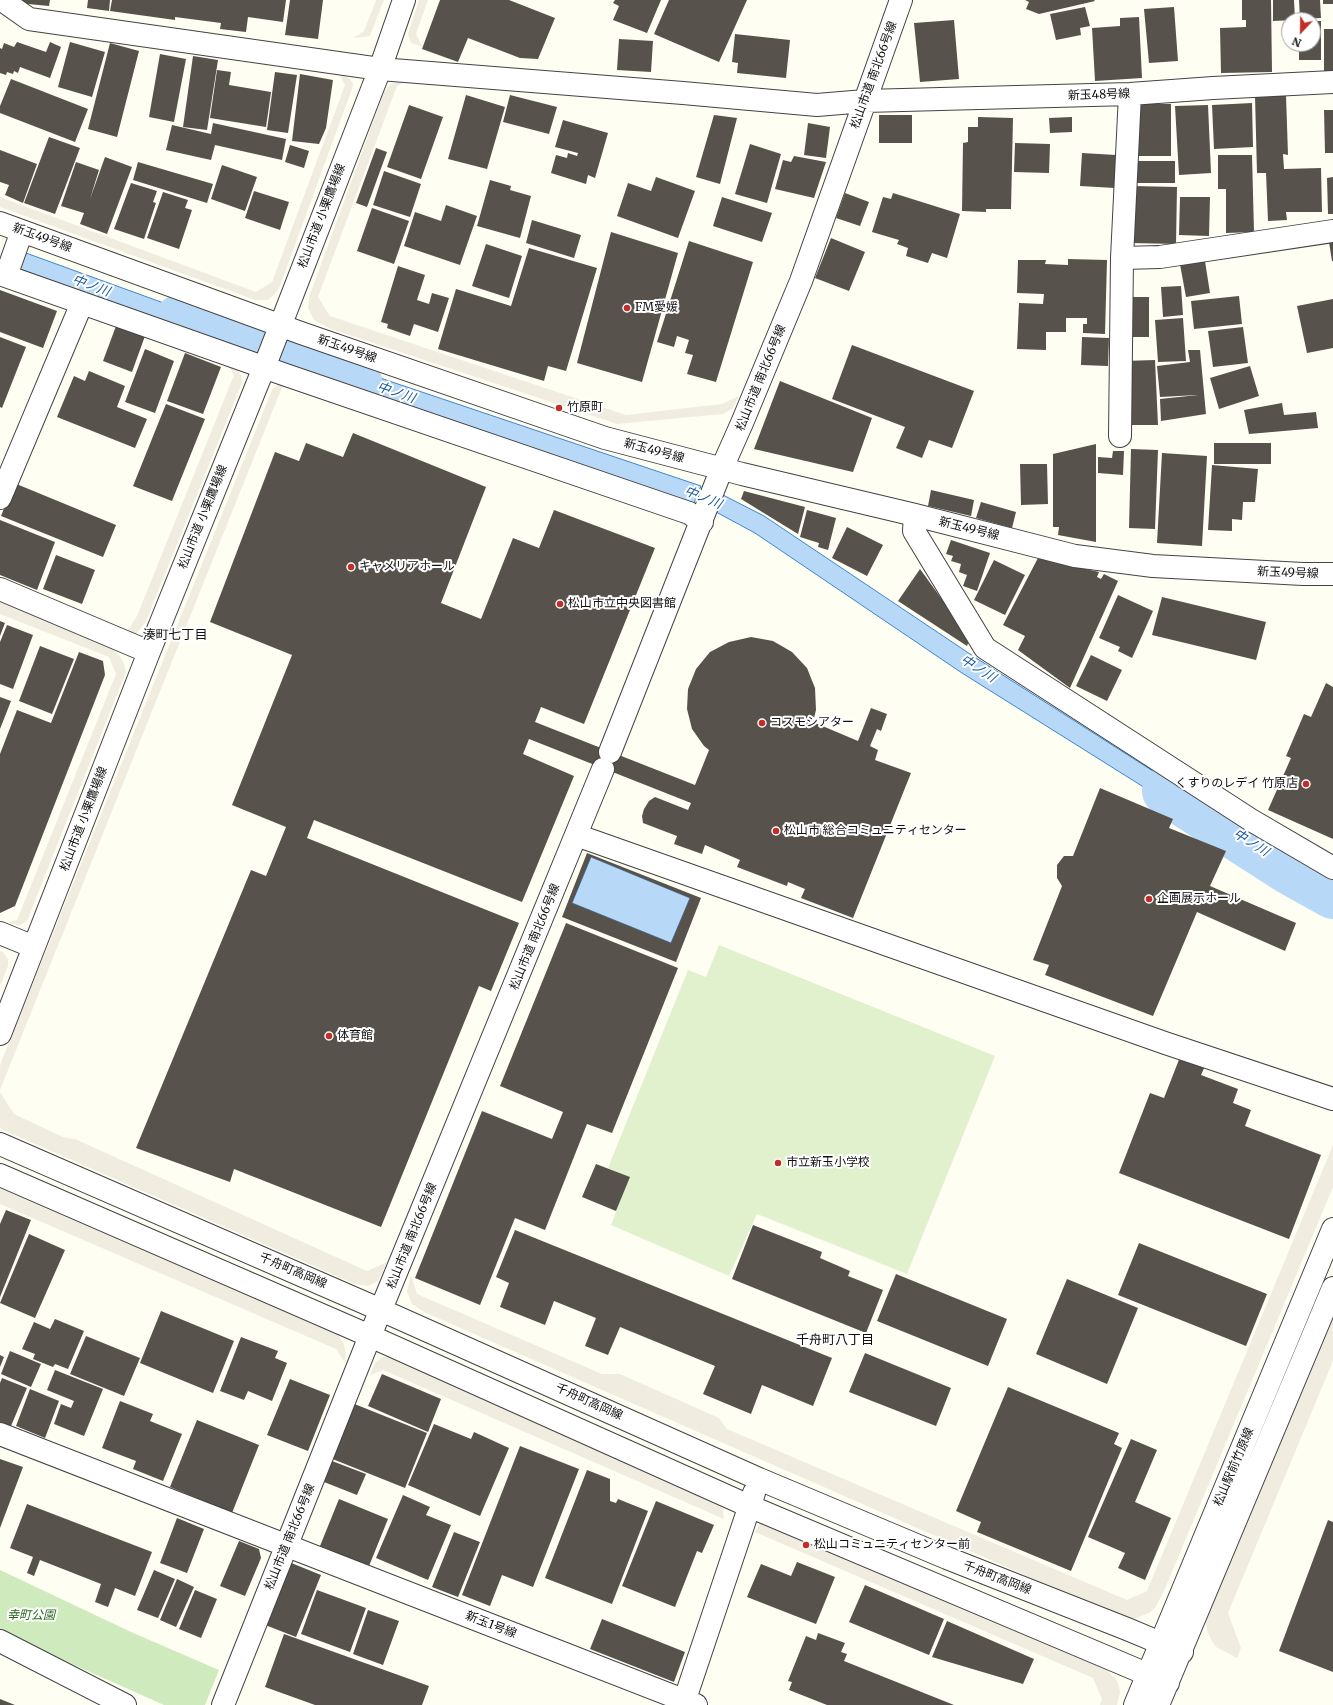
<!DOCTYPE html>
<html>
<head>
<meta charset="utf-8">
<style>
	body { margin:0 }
	#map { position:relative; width:1333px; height:1705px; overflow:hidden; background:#fffef3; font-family:Merriweather,serif }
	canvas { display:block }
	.north { position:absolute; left:1281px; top:12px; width:40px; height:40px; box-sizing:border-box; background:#fff; border:1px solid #9f9f9f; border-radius:50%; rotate:202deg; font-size:11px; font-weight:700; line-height:16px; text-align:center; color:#101010 }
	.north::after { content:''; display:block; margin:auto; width:14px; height:18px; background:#c02f27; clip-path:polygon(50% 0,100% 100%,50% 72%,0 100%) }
</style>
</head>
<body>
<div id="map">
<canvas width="1333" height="1705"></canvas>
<div class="north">N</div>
</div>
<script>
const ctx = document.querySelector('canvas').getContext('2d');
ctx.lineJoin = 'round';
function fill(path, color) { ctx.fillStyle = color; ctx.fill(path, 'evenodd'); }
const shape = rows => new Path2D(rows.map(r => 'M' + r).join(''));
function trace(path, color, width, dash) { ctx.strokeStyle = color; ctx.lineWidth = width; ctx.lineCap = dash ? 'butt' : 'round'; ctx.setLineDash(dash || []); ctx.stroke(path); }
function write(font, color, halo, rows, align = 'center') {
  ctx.font = font + ' Merriweather,"Noto Sans JP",serif'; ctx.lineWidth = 4; ctx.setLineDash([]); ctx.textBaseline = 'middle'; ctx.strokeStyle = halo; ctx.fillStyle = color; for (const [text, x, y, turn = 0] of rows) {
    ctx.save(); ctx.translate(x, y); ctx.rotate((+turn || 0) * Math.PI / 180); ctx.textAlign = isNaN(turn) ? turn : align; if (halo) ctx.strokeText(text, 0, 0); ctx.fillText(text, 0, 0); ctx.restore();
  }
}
const green = shape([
	[0,1570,131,1632,219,1670,205,1705,164,1705,0,1632]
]);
const pitch = shape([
	[719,945,995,1056,907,1274,757,1214,729,1276,611,1225,629,1177,608,1168,688,970,706,977]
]);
const plaza = shape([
	[376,0,384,0,371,33,370,36,365,37,353,38,364,31],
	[419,0,428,0,416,34,423,47,411,43,408,34],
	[338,72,350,79,353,84,352,89,280,286,276,293,268,300,255,300,0,207,0,197,256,292,272,282,345,85],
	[406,81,397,86,318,297,330,316,626,415,722,404,739,396,733,408,723,414,617,424,331,329,314,320,308,308,309,297,384,92,391,84],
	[0,261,290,368,694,503,683,527,678,518,283,385,0,1090,0,1065,272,390,279,384,235,368,241,375,242,383,146,621,134,637,125,635,137,616,234,375,227,364,0,286],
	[0,602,106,644,112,648,121,658,124,664,126,672,27,921,19,926,8,922,17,920,116,674,109,657,0,614],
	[0,951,3,952,8,959,8,966,0,986],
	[0,1092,14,1114,63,1137,75,1139,367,1271,387,1262,381,1275,378,1281,368,1286,355,1284,3,1130,0,1127],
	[1333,1145,1333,1187,1164,1591,1155,1608,1149,1613,1136,1618,1124,1618,1116,1615,424,1312,412,1304,407,1292,411,1275,417,1294,602,1374,620,1374,719,1418,727,1429,1127,1600,1147,1591],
	[0,1186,333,1332,338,1335,344,1344,346,1356,345,1363,336,1349,0,1204],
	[1333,1316,1333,1361,1228,1613,1241,1648,1237,1658,1216,1647,1212,1641,1207,1631,1206,1623,1207,1615],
	[382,1357,394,1357,718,1501,723,1510,724,1519,383,1370,370,1375,375,1363],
	[761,1520,1101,1665,1116,1679,1119,1686,1120,1693,1117,1705,1100,1705,1102,1699,1093,1678,755,1532]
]);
const water = shape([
	[26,253,249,334,242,352,20,269,26,253],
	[297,350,701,486,694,503,290,368,297,350],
	[723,495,764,516,973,656,1228,819,1220,835,962,673,755,533,716,512,723,495],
	[1267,844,1333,883,1333,904,1282,875,1260,858,1267,844],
	[591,857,690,898,671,943,572,903,591,857]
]);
const river = shape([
	[180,319,357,381],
	[1167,791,1290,870,1333,894]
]);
const building = shape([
	[14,0,50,0,49,6,18,3],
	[88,0,110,0,109,11,87,8],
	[112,0,286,0,283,22,248,17,246,32,220,29,221,23,175,17,175,20,110,11],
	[290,0,323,0,318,39,285,35],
	[440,0,509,0,555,18,538,59,520,58,468,38,458,62,422,49],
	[615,0,661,0,647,33,613,20,619,6,613,3],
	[669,0,747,0,719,62,654,34],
	[1025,0,1094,0,1095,1,1039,14,1026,9,1029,2],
	[1242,0,1271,0,1272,72,1221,73,1220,28,1246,27,1246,20,1242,20],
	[1273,0,1294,0,1295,20,1273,21],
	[1299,0,1320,0,1321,18,1300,19],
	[1323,0,1333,0,1333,4,1323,4],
	[1085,7,1090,26,1080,28,1081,35,1056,40,1050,14],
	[1174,7,1178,61,1149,63,1144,9],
	[1139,17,1142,78,1095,81,1092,28,1120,26,1120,18],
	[954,20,959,79,920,82,914,23],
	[1313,21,1321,21,1321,60,1299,60,1299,44,1313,44],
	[1324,29,1333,29,1333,72,1324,72],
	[735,34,790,40,786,78,737,73,738,63,732,62],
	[619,39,653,41,651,72,617,70],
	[17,42,46,52,50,42,61,47,50,78,20,67,18,73,14,71,13,74,7,72,6,75,0,73,0,48,2,49,4,43,14,47],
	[70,42,105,52,92,97,58,87],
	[110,43,139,51,117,137,88,129],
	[160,54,186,59,174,122,149,117],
	[193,56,218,60,207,130,183,127],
	[217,70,231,72,229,85,271,92,266,127,210,118],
	[275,72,297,75,288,133,267,130],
	[300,74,333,80,326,128,319,144,292,141],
	[11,79,88,109,75,142,0,113,0,106],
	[466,95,505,107,487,169,448,159],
	[510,95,557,107,549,134,503,122],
	[1286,95,1288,155,1283,154,1284,169,1321,168,1322,212,1286,212,1287,220,1268,221,1266,173,1257,173,1255,96],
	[1252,103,1253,147,1214,149,1212,105],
	[1132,104,1171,104,1171,156,1132,156],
	[409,105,443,117,421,179,387,167],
	[1208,105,1211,173,1179,175,1175,106],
	[1324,110,1333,110,1333,153,1325,153],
	[714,115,737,118,720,184,696,177],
	[879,115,912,115,912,143,879,143],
	[978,117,1013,118,1011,209,986,209,986,212,962,211,963,143,968,142,968,127,978,127],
	[1072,117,1072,132,1050,133,1049,118],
	[563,120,608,133,595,178,588,175,586,184,551,173,556,155,567,158,568,153,577,156,578,153,555,147],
	[213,123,286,139,282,160,215,145,211,160,166,150,172,125,211,134],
	[808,123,830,127,826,158,804,155],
	[49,137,80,148,55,214,24,203],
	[1015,143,1050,144,1049,173,1014,172],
	[750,144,781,154,767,203,735,194],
	[290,145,309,151,304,168,285,162],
	[376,148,387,152,367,207,356,203],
	[0,150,37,164,23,203,5,195,9,185,0,182],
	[1082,153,1116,155,1115,188,1080,186],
	[1218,155,1252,155,1254,232,1226,233,1226,189,1218,189],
	[794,156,826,162,814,198,775,189,783,160,791,162],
	[105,157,132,167,107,234,80,224,84,213,61,206,76,162,99,170,90,199],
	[1131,161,1175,161,1175,183,1131,183],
	[138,162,213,184,207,203,133,180],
	[222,165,257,177,245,211,211,199],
	[384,171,421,184,410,217,373,205],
	[656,177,695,191,678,238,617,216,628,183,651,191],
	[1333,177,1333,214,1328,214,1327,178],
	[490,180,511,186,510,190,531,196,520,238,477,226],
	[131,183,157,191,153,202,156,203,144,239,114,229],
	[1132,186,1177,187,1176,244,1131,243],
	[254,191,289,202,280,230,245,218],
	[163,192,188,200,185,208,192,210,179,249,147,238],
	[845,193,869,202,860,226,836,218],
	[893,193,960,214,947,258,932,253,928,263,906,256,908,248,897,244,899,240,872,232,883,197,891,199],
	[722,197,772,213,762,242,713,226],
	[1180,197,1210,197,1209,236,1179,235],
	[446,205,477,216,460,265,404,246,415,212,441,221],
	[372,208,409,221,394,264,357,251],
	[532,220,581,235,574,258,526,243],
	[611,232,678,253,642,382,577,363],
	[831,238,865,252,849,291,815,278],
	[689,241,753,262,716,382,687,374,693,355,685,353,689,340,677,336,674,347,657,342],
	[1329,242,1333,242,1333,261,1332,261],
	[486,244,522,256,509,298,472,286],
	[529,248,597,268,566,371,548,366,544,381,438,349,456,289,511,306],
	[1204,255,1210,293,1186,297,1179,259],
	[1068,259,1107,260,1105,334,1083,333,1083,324,1087,324,1087,318,1066,318,1066,332,1046,332,1046,350,1017,349,1019,303,1043,304,1044,294,1017,293,1018,260,1046,260,1045,264,1068,265],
	[398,266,425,275,417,300,429,304,432,293,449,298,438,332,414,324,410,336,387,328,388,324,381,322],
	[1181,286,1183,315,1163,317,1161,287],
	[0,290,57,311,43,348,0,332],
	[1239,296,1242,324,1194,329,1191,301],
	[1127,297,1149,297,1149,337,1126,337],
	[1333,299,1333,348,1307,353,1297,306],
	[1183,318,1186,361,1158,362,1155,320],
	[116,326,145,336,132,372,103,361],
	[1243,327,1248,363,1213,367,1208,331],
	[0,337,26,347,2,408,0,407],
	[1082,337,1109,338,1108,366,1081,365],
	[852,345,974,391,952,448,929,440,922,458,896,448,905,427,832,399],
	[145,349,174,361,155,413,125,402],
	[1188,350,1200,350,1206,414,1161,421,1160,399,1198,395,1160,397,1157,366,1190,362],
	[185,353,221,367,203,414,167,401],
	[1155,360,1158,425,1126,425,1124,361],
	[1250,366,1259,396,1219,409,1210,378],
	[89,371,125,386,117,407,147,419,135,448,57,417,74,376,85,381],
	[780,381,872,418,853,472,754,449],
	[1282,403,1284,415,1316,412,1318,428,1249,434,1244,410],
	[166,404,205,419,172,501,133,486],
	[353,433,486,487,441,603,481,619,513,538,539,548,554,510,655,548,584,724,541,707,535,722,695,785,709,750,704,746,692,729,687,709,688,689,696,669,710,652,729,642,751,637,773,641,792,652,807,668,815,688,816,710,813,722,858,741,871,708,887,714,881,731,877,729,870,746,878,750,875,760,911,773,853,918,801,898,805,889,788,882,787,886,737,867,740,860,705,845,702,854,674,844,677,836,643,823,642,816,644,809,649,801,655,797,688,810,691,803,529,739,523,754,574,776,522,902,314,820,307,838,519,923,491,991,479,986,381,1227,234,1169,230,1182,136,1148,251,870,266,876,286,827,232,805,292,655,210,622,275,452,299,461,306,443,343,457],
	[1214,443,1271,443,1271,464,1214,464],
	[1096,444,1096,542,1058,535,1059,527,1053,527,1053,454],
	[1131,449,1158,450,1155,529,1129,528],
	[1113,451,1124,451,1123,475,1098,473,1098,457,1112,458],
	[1162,453,1207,456,1202,546,1157,543],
	[1020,464,1047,464,1048,504,1021,505],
	[1212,465,1258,469,1255,502,1243,502,1242,520,1232,519,1232,531,1208,530],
	[14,483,116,525,103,557,1,516],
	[931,490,974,500,971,516,928,506],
	[744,491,805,507,798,534,741,499],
	[981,502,1016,512,1012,528,976,518],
	[807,510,836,518,828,550,818,547,819,543,800,537],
	[0,520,55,542,37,590,0,575],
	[847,527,883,545,867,576,832,558],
	[951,540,990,553,977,591,963,586,967,575,959,572,961,564,951,561,953,556,946,554],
	[56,555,95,570,82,604,43,589],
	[1038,558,1099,572,1097,577,1101,579,1104,574,1118,581,1070,688,1018,650,1025,636,1003,625],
	[994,560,1025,575,1005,615,974,600],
	[920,569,970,638,967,646,898,601],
	[1118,595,1153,611,1132,658,1118,651,1120,647,1099,638],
	[1162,597,1266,622,1256,660,1152,635],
	[0,621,5,623,0,636],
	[7,625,33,635,13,689,0,684,0,642],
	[40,646,74,659,52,714,19,701],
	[79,652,103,661,105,675,15,906,0,913,0,754,17,710,51,723],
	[1091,655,1122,670,1107,701,1076,686],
	[1326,683,1333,687,1333,839,1268,810,1291,758,1286,756,1304,714,1311,717],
	[0,697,11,701,0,729],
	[1100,788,1173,819,1169,828,1226,851,1210,886,1296,923,1285,951,1197,912,1153,1016,1045,975,1049,965,1033,960,1062,886,1057,878,1057,865,1064,856,1073,856],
	[587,853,701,898,676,962,562,917],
	[591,857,690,898,671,943,572,903],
	[566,923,678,968,612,1133,587,1124,545,1230,515,1218,480,1305,415,1278,482,1111,552,1139,563,1112,500,1086],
	[1180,1057,1205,1066,1201,1075,1238,1089,1233,1103,1251,1110,1245,1126,1321,1155,1289,1239,1119,1173,1150,1093,1164,1098],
	[596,1164,630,1177,616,1211,582,1197],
	[6,1210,31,1220,0,1297,0,1224],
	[753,1225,822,1252,820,1258,850,1271,848,1276,883,1290,866,1333,732,1279],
	[515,1230,832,1358,813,1406,762,1385,751,1414,703,1394,715,1366,620,1327,608,1355,585,1346,596,1318,554,1301,545,1325,500,1307,509,1283,496,1277],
	[29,1234,65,1250,35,1318,0,1303],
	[1139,1243,1267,1294,1246,1346,1118,1295],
	[896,1274,1007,1319,988,1366,877,1321],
	[1067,1279,1138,1308,1107,1384,1036,1354],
	[161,1311,234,1341,213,1393,140,1363],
	[55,1319,84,1331,68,1369,55,1364,53,1367,33,1359,35,1354,22,1349,34,1322,50,1329],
	[86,1336,140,1358,124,1396,70,1374],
	[241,1337,278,1351,275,1358,287,1363,272,1401,248,1391,244,1400,220,1391],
	[10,1351,41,1364,31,1387,1,1374],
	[865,1353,951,1388,936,1426,849,1392],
	[0,1355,4,1357,0,1367],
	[55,1370,103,1389,84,1436,54,1424,61,1404,71,1408,74,1401,47,1390],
	[382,1374,441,1399,428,1432,368,1406],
	[2,1378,27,1388,11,1426,0,1422,0,1383],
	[290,1379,330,1395,308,1451,267,1435],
	[1008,1387,1119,1433,1114,1444,1122,1448,1071,1571,977,1532,981,1522,956,1511],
	[30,1389,59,1401,45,1438,16,1426],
	[120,1401,153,1414,150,1421,182,1434,163,1481,133,1469,136,1461,102,1448],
	[352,1403,427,1433,405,1488,330,1458],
	[197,1420,259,1445,232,1513,170,1487],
	[434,1424,471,1439,474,1432,509,1448,480,1516,408,1485],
	[1131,1439,1157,1450,1135,1502,1171,1518,1145,1580,1118,1568,1125,1553,1088,1537],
	[520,1446,579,1469,533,1587,502,1575,490,1606,462,1595],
	[0,1459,23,1467,0,1528],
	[332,1461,366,1474,357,1495,324,1482],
	[587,1470,610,1479,610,1501,616,1503,618,1499,648,1511,612,1604,545,1578],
	[403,1495,430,1507,426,1515,451,1525,428,1580,376,1558],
	[339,1499,388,1519,369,1566,320,1546],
	[656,1501,714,1525,702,1553,697,1551,675,1607,622,1586],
	[27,1504,152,1552,135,1596,115,1588,108,1607,95,1602,101,1584,40,1560,34,1576,27,1573,33,1557,10,1548],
	[177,1518,204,1529,187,1573,160,1563],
	[1328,1520,1333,1522,1333,1672,1279,1651],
	[454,1532,480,1542,458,1597,432,1587],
	[239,1541,259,1549,261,1558,245,1596,220,1586],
	[284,1560,321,1575,296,1637,260,1623],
	[797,1562,835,1577,816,1624,747,1597,761,1564,791,1576],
	[154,1570,175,1579,158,1618,137,1610],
	[177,1579,194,1587,176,1627,160,1620],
	[865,1585,944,1619,929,1655,849,1622],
	[195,1590,217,1599,201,1638,179,1629],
	[317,1590,366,1608,350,1652,301,1634],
	[368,1610,399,1621,383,1665,353,1654],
	[602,1619,685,1652,674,1682,590,1649],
	[947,1621,1034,1659,1023,1684,932,1657],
	[818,1633,845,1643,841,1652,847,1654,844,1661,954,1705,827,1705,789,1690,792,1682,788,1681,806,1636,816,1640],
	[284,1634,429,1686,422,1705,315,1705,265,1687],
	[0,1699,15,1705,0,1705]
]);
const minor = shape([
	[2,0,29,19,380,69,683,93,817,105,865,101,1130,94,1213,88,1333,82],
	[0,223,301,333,605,438,742,474,915,515,1075,556,1153,566,1303,574,1333,574],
	[1122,258,1160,257,1333,231],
	[0,274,283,374,689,513,702,522],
	[6,276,22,231],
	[1120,436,1122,258,1130,94],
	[0,498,82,303],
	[915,515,914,531,985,648,1251,820,1333,868],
	[0,589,149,652],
	[610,752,722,468,742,423,801,281,901,0],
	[576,835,1165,1043,1333,1099],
	[0,933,34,947],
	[0,1034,149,652,267,360,380,69,404,0],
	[0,1144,381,1310,759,1479,947,1558,1127,1629,1182,1652],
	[0,1175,370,1336,749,1506,1168,1683],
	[0,1434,696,1705],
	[0,1641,125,1705],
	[223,1705,370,1336,603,769],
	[683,1705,754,1493],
	[1135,1705,1333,1229],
	[1158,1705,1333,1288]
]);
const markers = [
	[627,308,4,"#c02f27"],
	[559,408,4,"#c02f27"],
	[351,567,4,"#c02f27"],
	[560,604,4,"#c02f27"],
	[762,723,4,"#c02f27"],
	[1306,784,4,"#c02f27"],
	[776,831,4,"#c02f27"],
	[1149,899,4,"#c02f27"],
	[329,1036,4,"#c02f27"],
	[778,1163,4,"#c02f27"],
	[806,1545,4,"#c02f27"]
];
const streetNames = [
	["松山市道 南北66号線",874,75,-70],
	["新玉48号線",1099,95,-2],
	["松山市道 小栗鷹場線",322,216,-69],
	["新玉49号線",42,238,20],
	["新玉49号線",347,349,19],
	["松山市道 南北66号線",761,378,-68],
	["新玉49号線",654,451,15],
	["松山市道 小栗鷹場線",203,517,-68],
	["新玉49号線",969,529,14],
	["新玉49号線",1288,573,2],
	["松山市道 小栗鷹場線",84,819,-69],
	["松山市道 南北66号線",535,937,-68],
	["松山市道 南北66号線",412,1236,-68],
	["千舟町高岡線",293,1271,23],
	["千舟町高岡線",589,1402,24],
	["松山駅前竹原線",1234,1467,-67],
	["松山市道 南北66号線",290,1537,-68],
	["千舟町高岡線",997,1578,21],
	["新玉1号線",491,1625,21]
];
const poiNames = [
	["FM愛媛",635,308],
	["竹原町",567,408],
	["キャメリアホール",359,567],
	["松山市立中央図書館",568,604],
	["コスモシアター",770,723],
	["くすりのレデイ 竹原店",1298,784,"right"],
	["松山市 総合コミュニティセンター",784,831],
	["企画展示ホール",1157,899],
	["体育館",337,1036],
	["市立新玉小学校",786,1163],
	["松山コミュニティセンター前",814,1545]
];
const parkNames = [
	["幸町公園",31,1616]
];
const waterNames = [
	["中ノ川",91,286,20],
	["中ノ川",396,393,19],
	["中ノ川",703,498,22],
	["中ノ川",978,669,33],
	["中ノ川",1251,843,32]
];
const neighbourhoodNames = [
	["湊町七丁目",175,635],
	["千舟町八丁目",835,1340]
];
fill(green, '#cfeabc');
fill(pitch, '#e1f1cd');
fill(plaza, '#f0ede0');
fill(water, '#b7d8f6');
trace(water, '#3e86cd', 1);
trace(river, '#b7d8f6', 50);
fill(building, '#58524c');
trace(minor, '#434343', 24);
trace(minor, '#fff', 22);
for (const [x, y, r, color] of markers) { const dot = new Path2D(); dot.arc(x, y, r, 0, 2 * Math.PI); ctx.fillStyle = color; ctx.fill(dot); trace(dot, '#fff', 1.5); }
write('12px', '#101010', '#fff', streetNames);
write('12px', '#101010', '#fff', poiNames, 'left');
write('italic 12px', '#27681f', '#fff', parkNames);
write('italic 13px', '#1858a2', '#fff', waterNames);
write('13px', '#101010', '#fff', neighbourhoodNames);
</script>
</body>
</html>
